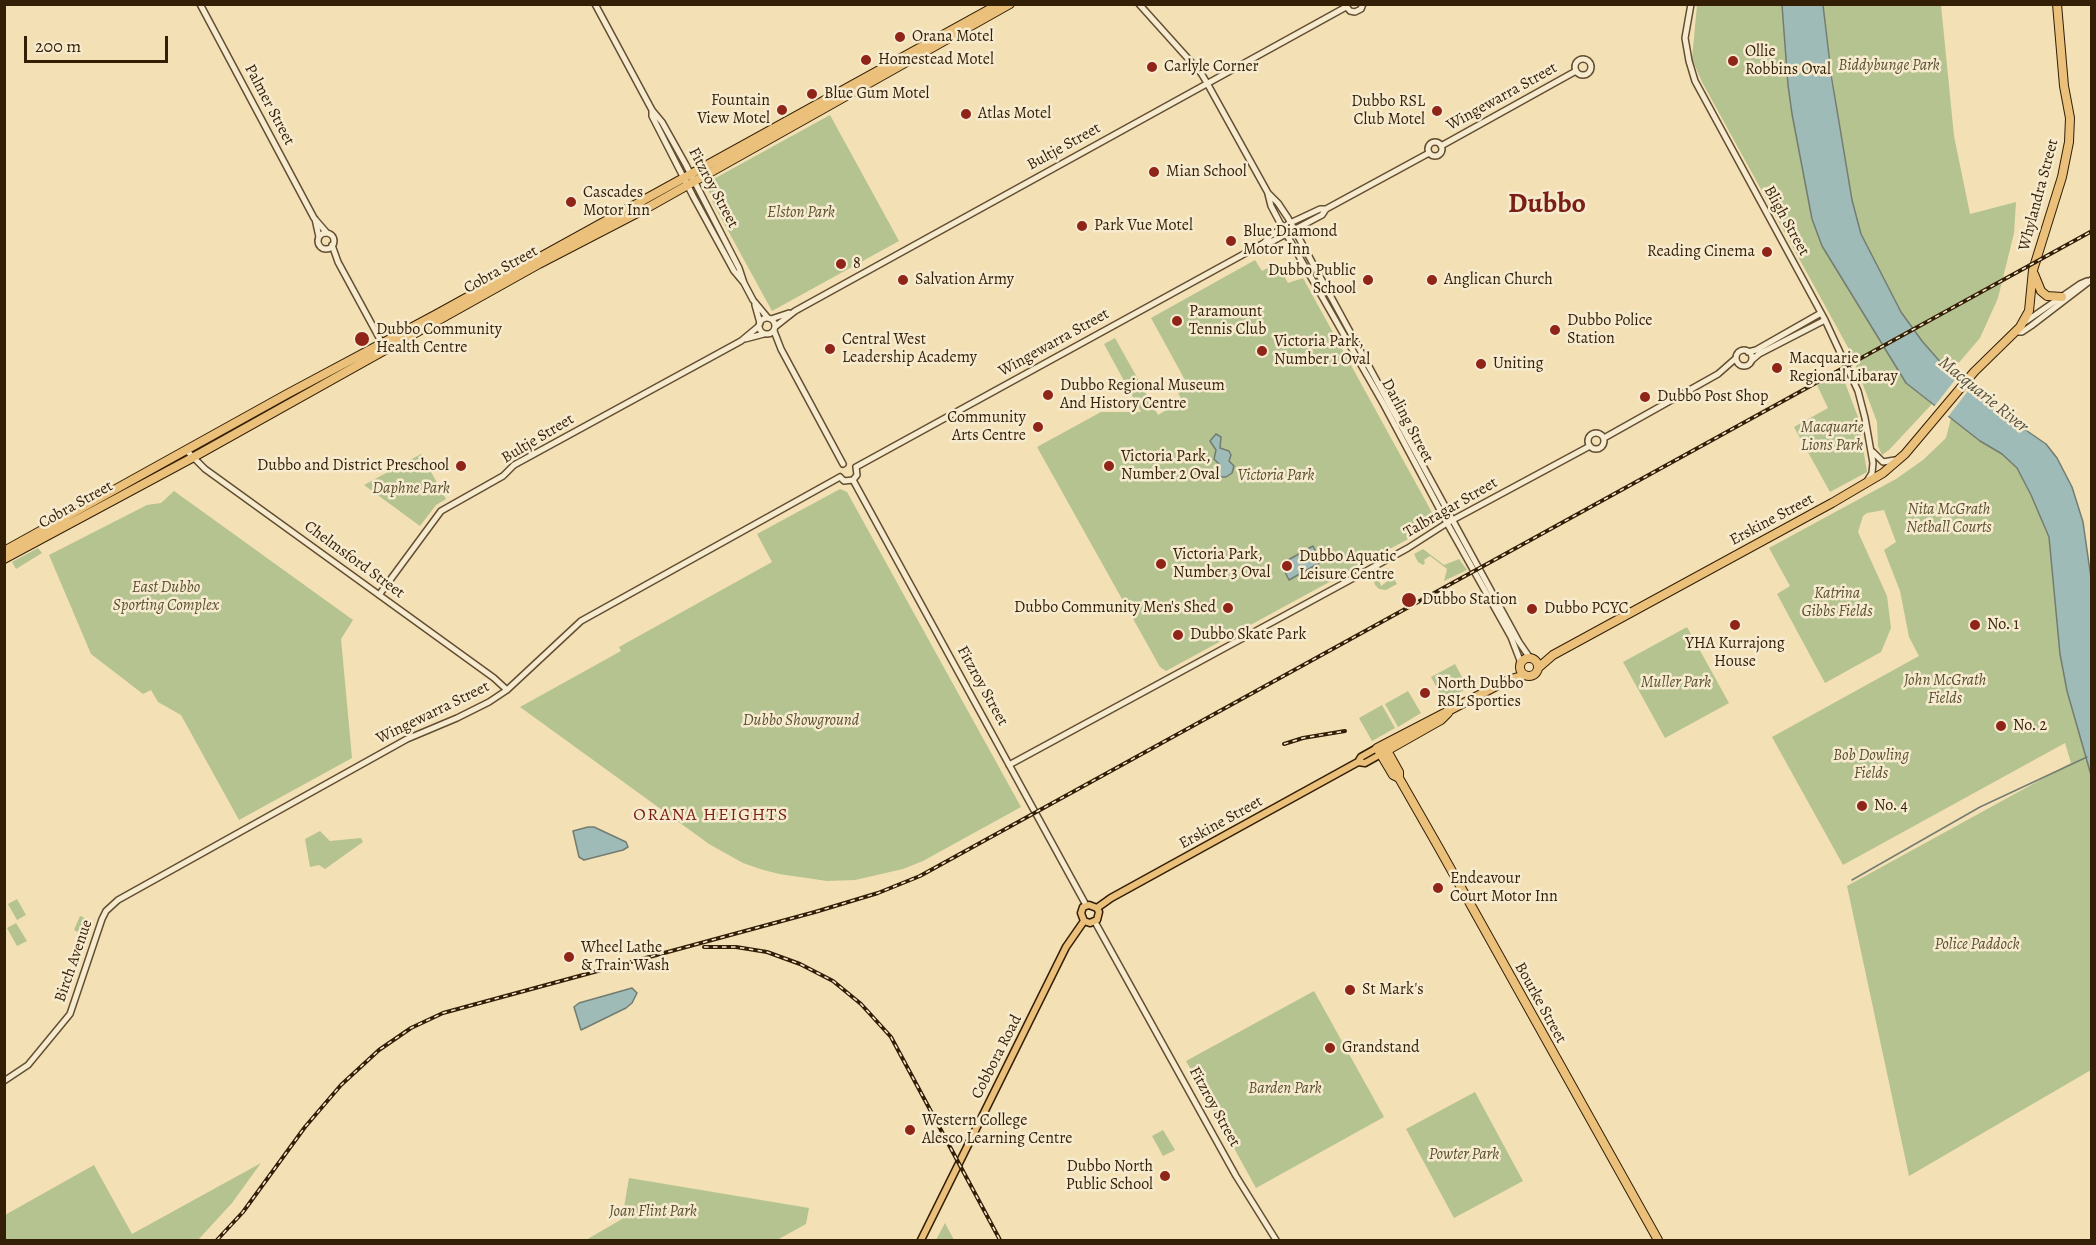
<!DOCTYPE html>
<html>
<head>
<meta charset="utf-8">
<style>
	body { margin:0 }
	#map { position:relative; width:2096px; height:1245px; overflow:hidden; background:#f3e0b5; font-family:Alegreya,serif }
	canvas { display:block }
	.frame { position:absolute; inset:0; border:6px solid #331e06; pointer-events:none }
	.scale { position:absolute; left:24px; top:36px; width:144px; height:27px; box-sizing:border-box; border:3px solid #331e06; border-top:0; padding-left:8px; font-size:18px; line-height:21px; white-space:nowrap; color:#331e06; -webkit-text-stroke:4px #f7ebcf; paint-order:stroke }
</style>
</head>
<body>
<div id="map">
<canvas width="2096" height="1245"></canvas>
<div class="frame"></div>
<div class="scale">200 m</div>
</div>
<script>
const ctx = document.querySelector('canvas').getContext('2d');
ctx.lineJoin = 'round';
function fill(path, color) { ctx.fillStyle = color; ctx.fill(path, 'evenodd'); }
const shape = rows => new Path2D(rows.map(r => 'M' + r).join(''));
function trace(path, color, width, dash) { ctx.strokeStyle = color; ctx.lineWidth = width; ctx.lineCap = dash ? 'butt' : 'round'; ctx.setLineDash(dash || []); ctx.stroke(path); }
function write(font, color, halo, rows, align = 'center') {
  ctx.font = font + ' Alegreya,serif'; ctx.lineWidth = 5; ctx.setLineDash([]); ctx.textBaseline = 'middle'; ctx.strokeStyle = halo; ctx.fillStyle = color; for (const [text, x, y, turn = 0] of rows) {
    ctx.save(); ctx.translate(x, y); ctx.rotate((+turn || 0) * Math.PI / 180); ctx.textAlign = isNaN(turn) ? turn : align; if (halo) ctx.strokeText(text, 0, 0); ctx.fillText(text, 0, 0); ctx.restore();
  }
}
const green = shape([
	[1697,5,1782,5,1788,85,1792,114,1812,219,1822,246,1906,383,1932,404,1889,450,1882,455,1878,446,1877,422,1851,353,1702,82,1692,59],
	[1823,5,1941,5,1954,136,1970,214,2016,202,2014,233,1998,298,1980,338,1950,373,1922,341,1901,312,1861,234,1852,200,1841,140],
	[830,115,899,241,772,311,714,205,707,186,710,181],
	[1255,260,1262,271,1277,263,1288,283,1303,278,1435,518,1410,538,1166,671,1160,667,1037,447,1101,412,1141,412,1104,344,1115,338,1158,415,1182,401,1175,386,1185,380,1151,318],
	[1841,372,1858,417,1867,472,1830,492,1794,427,1828,408,1817,385],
	[1951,418,1980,441,2002,454,2017,468,2042,519,2049,537,2060,654,2067,691,2091,774,2091,1070,1909,1176,1847,886,2071,763,2065,743,1843,865,1772,737,1919,656,1909,637,1900,591,1884,550,1896,542,1884,510,1867,513,1863,516,1858,532,1887,596,1891,628,1881,652,1825,683,1777,594,1790,586,1769,548,1896,479,1923,460,1946,438],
	[421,454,446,499,436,505,420,526,364,485],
	[840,489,847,492,1021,807,923,861,903,869,855,880,827,881,779,874,760,869,743,863,709,844,520,707,621,651,619,647,772,562,757,534],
	[174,491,353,620,341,639,352,758,239,820,181,715,158,702,151,690,143,694,91,654,49,555,147,505,161,503],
	[38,548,42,553,16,569,12,562],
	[1423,549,1444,565,1459,559,1467,570,1444,581,1447,569,1430,556,1424,560,1425,563,1423,565,1418,562,1414,554],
	[1388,568,1390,571,1378,578,1381,586,1393,577,1397,584,1386,590,1379,589,1375,585,1373,578],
	[1687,627,1729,703,1665,738,1623,662],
	[1455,664,1468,688,1444,701,1431,677],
	[1408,691,1421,713,1398,727,1385,704],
	[1382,705,1395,728,1372,741,1359,718],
	[320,831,330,841,361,838,363,842,325,869,319,865,310,867,305,839],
	[17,899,26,915,17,920,8,904],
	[80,916,90,920,83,935,74,930],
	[16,923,27,941,17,946,7,928],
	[1314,991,1384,1117,1256,1188,1186,1061],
	[1475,1092,1523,1181,1454,1218,1406,1129],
	[1163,1130,1175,1150,1163,1156,1152,1136],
	[261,1163,232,1203,198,1240,5,1240,5,1215,94,1165,132,1234],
	[629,1178,809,1208,806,1224,777,1240,586,1240,622,1219],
	[945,1223,954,1240,936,1240]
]);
const water = shape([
	[1782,5,1823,5,1832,80,1852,200,1861,234,1901,312,1922,341,1950,373,1979,398,2046,444,2057,458,2072,487,2083,522,2091,578,2091,775,2067,691,2060,654,2049,537,2031,495,2017,468,2002,454,1980,441,1906,383,1822,246,1812,219,1792,114,1788,85,1782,5],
	[1216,434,1221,437,1220,448,1229,451,1231,455,1229,461,1234,466,1232,473,1226,477,1219,477,1214,471,1219,464,1214,459,1216,450,1210,441,1216,434],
	[1313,546,1321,562,1289,580,1281,564,1313,546],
	[588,827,594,827,626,842,628,847,623,850,584,860,579,857,573,831,588,827],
	[632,988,637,993,632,1003,626,1008,581,1030,574,1007,579,1003,632,988]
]);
const pier = shape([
	[1958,376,1971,387,1947,418,1933,408]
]);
const stream = shape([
	[1852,880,1980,807,2087,757]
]);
const minor = shape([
	[200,4,314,218,327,233],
	[595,4,652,110,652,116,693,196,734,271,744,283],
	[1139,4,1201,73,1207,83,1268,193,1278,203,1288,218,1519,642,1530,658],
	[1691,4,1685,38,1689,61,1695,81,1825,320,1858,391,1865,418,1873,463,1872,473,1867,481],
	[1346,6,1350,11,1355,12,1361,9,1363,4],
	'1575 67a8 8 0 1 1 16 0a8 8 0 1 1-16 0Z',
	[652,110,662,122,686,165,739,268,744,283,753,300,768,318],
	'1428 149a7 7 0 1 1 14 0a7 7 0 1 1-14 0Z',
	[1441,146,1576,71],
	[1268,194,1271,206,1280,223,1384,405,1447,523,1511,637,1521,663],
	[315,219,319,237],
	'318 241a8 8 0 1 1 16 0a8 8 0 1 1-16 0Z',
	[1264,243,1270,236,1290,223,1320,209,1326,209,1429,153],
	[332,245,338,262,382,343],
	[755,305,760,323],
	'759 326a8 8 0 1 1 16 0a8 8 0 1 1-16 0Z',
	[771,319,789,313],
	[2025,322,2080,284,2087,281],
	[776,326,795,311,1346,7],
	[774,331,781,349,843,464],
	[2016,332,2022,332,2031,326,2091,280],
	[745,339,764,334],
	'1736 358a8 8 0 1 1 16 0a8 8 0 1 1-16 0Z',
	[1748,352,1756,350,1821,313],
	[1752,360,1759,354,1825,320],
	'1588 441a8 8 0 1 1 16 0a8 8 0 1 1-16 0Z',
	[1604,438,1718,374,1735,359],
	[187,451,205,469,494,678,507,690],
	[1873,452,1883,462,1895,460],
	[856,467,1264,243,1273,241,1322,215,1326,209],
	[840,477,844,481,853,480,857,475,856,467],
	[853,480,1086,905],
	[379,595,441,511,503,476,514,465,741,341,759,326],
	[1009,765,1348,581,1408,548,1447,523,1590,446],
	[1095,922,1236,1176,1276,1240],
	[4,1081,28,1065,70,1014,102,919,106,911,118,900,407,739,457,718,489,702,507,690,581,621,840,477]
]);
const major = shape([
	[1358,762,1365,763,1381,754],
	[1097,908,1111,898,1358,762,1361,757,1377,748],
	[1084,921,1081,913,1083,907,1089,905,1097,908],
	[1084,921,1090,923,1097,920,1099,912,1097,908],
	[921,1240,1066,947,1084,921]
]);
const highway = shape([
	[2034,274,2041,291,2047,296,2062,297],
	[4,551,287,394,435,315,999,4],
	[4,559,192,458,539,264,647,208,1010,4],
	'1520 667a9 9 0 1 1 18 0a9 9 0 1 1-18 0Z',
	[1538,668,1553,655,1832,503,1883,473,1905,454,1974,372,2020,327,2029,311,2033,270,2062,177,2069,142,2070,118,2064,86,2057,4],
	[1525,675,1508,680,1377,748,1393,775,1399,778,1439,848,1658,1240],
	[1385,747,1399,772,1399,778],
	[1381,754,1441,720,1448,713]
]);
const rail = shape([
	[1284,744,1303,738,1345,731],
	[704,947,736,947,767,952,800,964,833,981,861,1004,891,1037,1000,1240],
	[217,1240,243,1212,305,1127,341,1085,379,1050,411,1028,443,1013,815,912,878,893,920,876,2092,231]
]);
const markers = [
	[900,37,6,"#8f2418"],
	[866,60,6,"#8f2418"],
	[1733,61,6,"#8f2418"],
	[1152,67,6,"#8f2418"],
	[812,94,6,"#8f2418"],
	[782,110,6,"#8f2418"],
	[1437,111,6,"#8f2418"],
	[966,114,6,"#8f2418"],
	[1154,172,6,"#8f2418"],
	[571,202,6,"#8f2418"],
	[1082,226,6,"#8f2418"],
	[1231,241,6,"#8f2418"],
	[1767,252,6,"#8f2418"],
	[841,264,6,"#8f2418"],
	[903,280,6,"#8f2418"],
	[1368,280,6,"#8f2418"],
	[1432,280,6,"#8f2418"],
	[1177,321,6,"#8f2418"],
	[1555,330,6,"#8f2418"],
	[362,339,8,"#8f2418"],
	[830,349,6,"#8f2418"],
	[1262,351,6,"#8f2418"],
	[1481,364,6,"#8f2418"],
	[1777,368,6,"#8f2418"],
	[1048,395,6,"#8f2418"],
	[1645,397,6,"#8f2418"],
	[1038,427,6,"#8f2418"],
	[461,466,6,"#8f2418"],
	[1109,466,6,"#8f2418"],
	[1161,564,6,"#8f2418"],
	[1287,566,6,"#8f2418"],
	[1409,600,8,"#8f2418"],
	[1228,608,6,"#8f2418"],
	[1532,609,6,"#8f2418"],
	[1735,625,6,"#8f2418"],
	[1975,625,6,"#8f2418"],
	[1178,635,6,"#8f2418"],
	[1425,693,6,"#8f2418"],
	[2001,726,6,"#8f2418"],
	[1862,806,6,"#8f2418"],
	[1438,888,6,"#8f2418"],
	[569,957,6,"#8f2418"],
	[1350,990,6,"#8f2418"],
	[1330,1048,6,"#8f2418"],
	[910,1130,6,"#8f2418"],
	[1165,1176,6,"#8f2418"]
];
const poiNames = [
	["Orana Motel",912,37],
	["Ollie",1745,52],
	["Robbins Oval",1745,70],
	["Homestead Motel",878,60],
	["Carlyle Corner",1164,67],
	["Blue Gum Motel",824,94],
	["Fountain",770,101,"right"],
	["View Motel",770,119,"right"],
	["Dubbo RSL",1425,102,"right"],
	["Club Motel",1425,120,"right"],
	["Atlas Motel",978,114],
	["Mian School",1166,172],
	["Cascades",583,193],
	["Motor Inn",583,211],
	["Park Vue Motel",1094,226],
	["Blue Diamond",1243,232],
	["Motor Inn",1243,250],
	["Reading Cinema",1755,252,"right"],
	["8",853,264],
	["Dubbo Public",1356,271,"right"],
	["School",1356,289,"right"],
	["Salvation Army",915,280],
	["Anglican Church",1444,280],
	["Paramount",1189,312],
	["Tennis Club",1189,330],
	["Dubbo Police",1567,321],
	["Station",1567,339],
	["Dubbo Community",376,330],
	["Health Centre",376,348],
	["Central West",842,340],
	["Leadership Academy",842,358],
	["Victoria Park,",1274,342],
	["Number 1 Oval",1274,360],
	["Macquarie",1789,359],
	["Regional Libaray",1789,377],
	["Uniting",1493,364],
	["Dubbo Regional Museum",1060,386],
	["And History Centre",1060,404],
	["Dubbo Post Shop",1657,397],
	["Community",1026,418,"right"],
	["Arts Centre",1026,436,"right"],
	["Victoria Park,",1121,457],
	["Number 2 Oval",1121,475],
	["Dubbo and District Preschool",449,466,"right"],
	["Victoria Park,",1173,555],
	["Number 3 Oval",1173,573],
	["Dubbo Aquatic",1299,557],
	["Leisure Centre",1299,575],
	["Dubbo Station",1422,600],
	["Dubbo Community Men's Shed",1216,608,"right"],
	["Dubbo PCYC",1544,609],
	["No. 1",1987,625],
	["Dubbo Skate Park",1190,635],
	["YHA Kurrajong",1735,644,"center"],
	["House",1735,662,"center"],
	["North Dubbo",1437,684],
	["RSL Sporties",1437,702],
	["No. 2",2013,726],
	["No. 4",1874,806],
	["Endeavour",1450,879],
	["Court Motor Inn",1450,897],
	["Wheel Lathe",581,948],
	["& Train Wash",581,966],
	["St Mark's",1362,990],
	["Grandstand",1342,1048],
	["Western College",922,1121],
	["Alesco Learning Centre",922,1139],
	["Dubbo North",1153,1167,"right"],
	["Public School",1153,1185,"right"]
];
const parkNames = [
	["Biddybunge Park",1889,66],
	["Elston Park",801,213],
	["Macquarie",1832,428],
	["Lions Park",1832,446],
	["Victoria Park",1276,476],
	["Daphne Park",411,489],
	["Nita McGrath",1949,510],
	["Netball Courts",1949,528],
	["East Dubbo",166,588],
	["Sporting Complex",166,606],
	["Katrina",1837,594],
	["Gibbs Fields",1837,612],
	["John McGrath",1945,681],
	["Fields",1945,699],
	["Muller Park",1676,683],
	["Dubbo Showground",801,721],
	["Bob Dowling",1871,756],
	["Fields",1871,774],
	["Police Paddock",1977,945],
	["Barden Park",1285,1089],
	["Powter Park",1464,1155],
	["Joan Flint Park",653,1212]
];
const streetNames = [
	["Wingewarra Street",1502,97,-29],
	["Palmer Street",269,105,62],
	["Bultje Street",1064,147,-29],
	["Fitzroy Street",713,188,62],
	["Whylandra Street",2039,195,-75],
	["Bligh Street",1786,221,61],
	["Cobra Street",501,270,-29],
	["Wingewarra Street",1054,343,-29],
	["Darling Street",1407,421,62],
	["Bultje Street",538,439,-31],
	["Cobra Street",76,505,-29],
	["Talbragar Street",1451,508,-30],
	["Erskine Street",1772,520,-28],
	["Chelmsford Street",354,560,36],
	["Fitzroy Street",982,686,61],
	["Wingewarra Street",433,713,-26],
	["Erskine Street",1221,823,-29],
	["Birch Avenue",74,961,-71],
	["Bourke Street",1540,1003,61],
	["Cobbora Road",997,1057,-63],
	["Fitzroy Street",1214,1107,61]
];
const waterNames = [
	["Macquarie River",1983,395,39]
];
const neighbourhoodNames = [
	["ORANA HEIGHTS",711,816]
];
const townNames = [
	["Dubbo",1547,205]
];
fill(green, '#b5c391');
fill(water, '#9ebbb7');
trace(water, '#737c70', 1.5);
fill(pier, '#f3e0b5');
trace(stream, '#737c70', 1.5);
trace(minor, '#634e32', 8);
trace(major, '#331e06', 9);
trace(highway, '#331e06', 10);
trace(minor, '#f7ebcf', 5);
trace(major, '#eac07a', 6);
trace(highway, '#eac07a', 8);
trace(rail, '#331e06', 4);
trace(rail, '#f7ebcf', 1.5, [4.5]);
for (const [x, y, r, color] of markers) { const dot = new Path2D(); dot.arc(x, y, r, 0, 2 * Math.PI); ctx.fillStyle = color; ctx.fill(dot); trace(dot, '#f7ebcf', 2); }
write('16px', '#331e06', '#f7ebcf', poiNames, 'left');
write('italic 16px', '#5a5030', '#f7ebcf', parkNames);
write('16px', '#331e06', '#f7ebcf', streetNames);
write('italic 18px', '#534d3b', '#f7ebcf', waterNames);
ctx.letterSpacing = '1.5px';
write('18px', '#7a1f14', '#f7ebcf', neighbourhoodNames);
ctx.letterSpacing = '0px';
write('bold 28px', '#7a1f14', '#f7ebcf', townNames);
</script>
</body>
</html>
